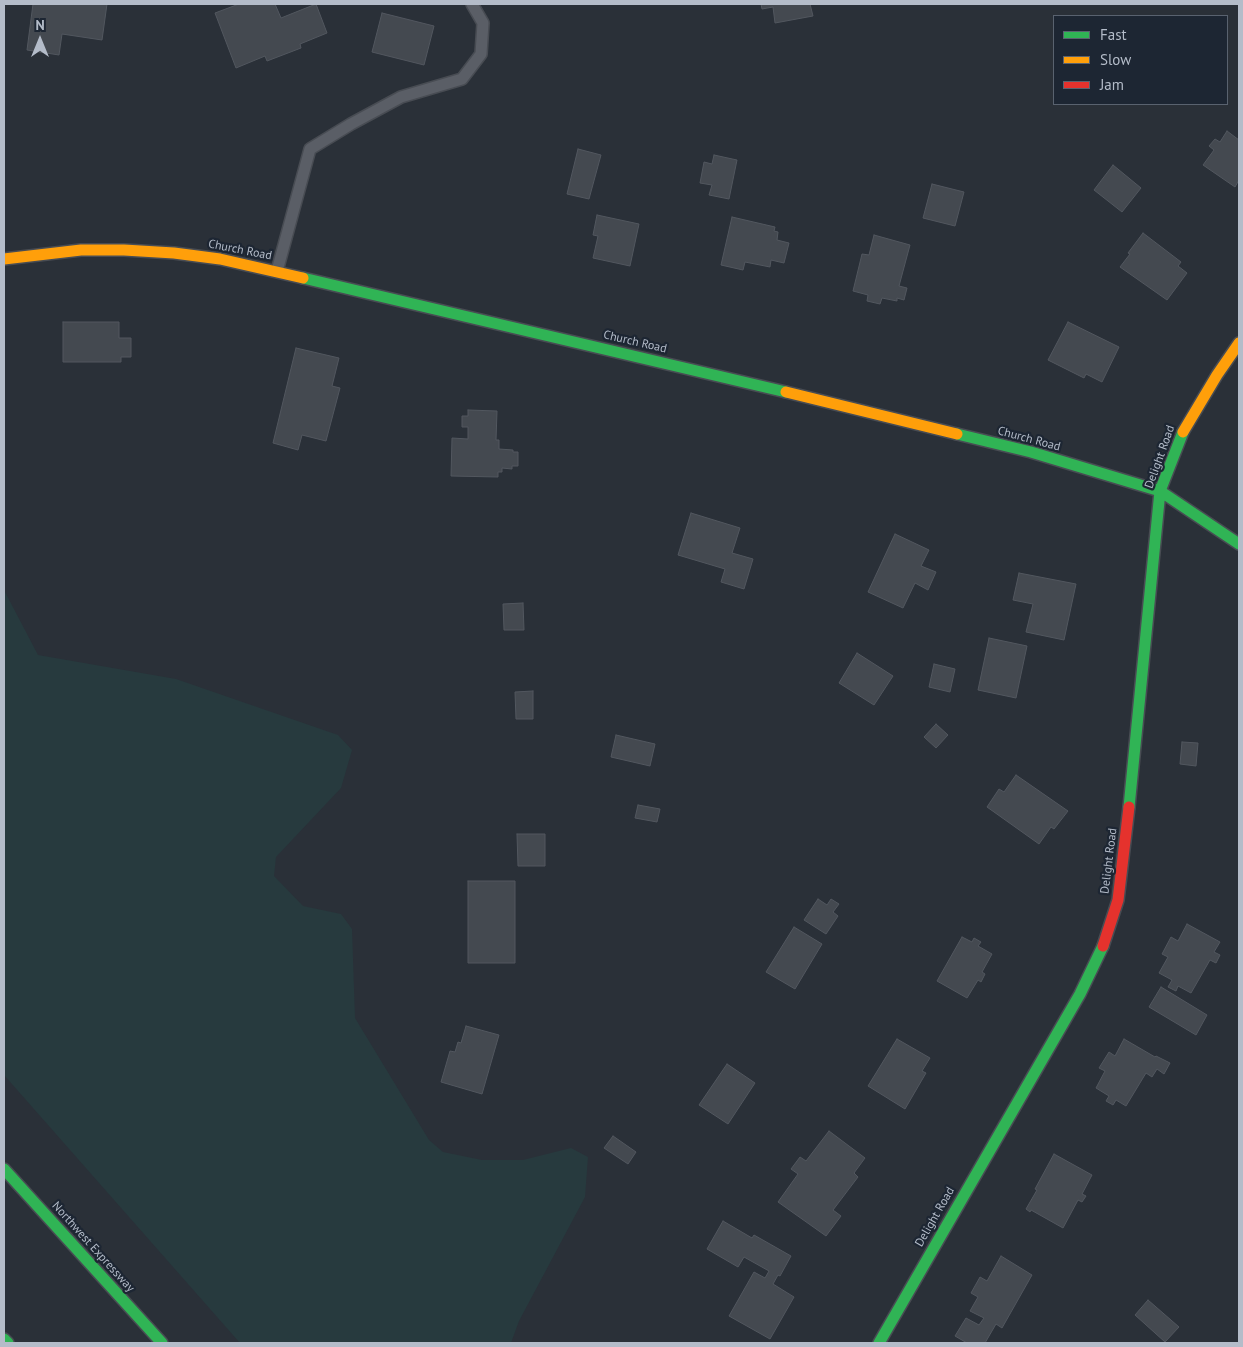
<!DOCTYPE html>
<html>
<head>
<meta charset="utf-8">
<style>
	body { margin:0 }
	#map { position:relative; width:1243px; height:1347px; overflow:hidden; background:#2a3038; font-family:"PT Sans",sans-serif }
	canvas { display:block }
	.frame { position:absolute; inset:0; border:5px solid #b4bcc9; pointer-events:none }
	.legend { position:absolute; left:1053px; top:15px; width:175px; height:90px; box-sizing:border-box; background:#1d2633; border:1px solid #59626f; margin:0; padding:6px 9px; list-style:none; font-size:15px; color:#b4bcc9 }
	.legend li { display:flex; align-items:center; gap:10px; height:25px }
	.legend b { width:25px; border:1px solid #59626f }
	.north { position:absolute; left:15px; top:15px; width:50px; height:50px; -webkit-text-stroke:4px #1d2633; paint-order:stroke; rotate:0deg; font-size:14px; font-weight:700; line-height:20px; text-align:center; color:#b4bcc9 }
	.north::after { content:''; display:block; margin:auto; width:18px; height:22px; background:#b4bcc9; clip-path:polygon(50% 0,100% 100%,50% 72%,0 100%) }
</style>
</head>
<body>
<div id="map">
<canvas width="1243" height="1347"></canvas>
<div class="frame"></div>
<ul class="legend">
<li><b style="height:6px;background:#30b455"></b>Fast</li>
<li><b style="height:6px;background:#ff9f0a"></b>Slow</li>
<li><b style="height:6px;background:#e5322d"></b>Jam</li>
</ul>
<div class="north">N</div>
</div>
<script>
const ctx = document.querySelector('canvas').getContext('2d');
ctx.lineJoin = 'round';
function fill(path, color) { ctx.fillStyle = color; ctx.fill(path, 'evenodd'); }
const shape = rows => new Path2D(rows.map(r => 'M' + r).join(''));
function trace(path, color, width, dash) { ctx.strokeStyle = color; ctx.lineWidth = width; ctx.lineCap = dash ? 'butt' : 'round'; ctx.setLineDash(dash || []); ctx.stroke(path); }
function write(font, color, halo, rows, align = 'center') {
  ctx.font = font + ' "PT Sans",sans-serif'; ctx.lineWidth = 4.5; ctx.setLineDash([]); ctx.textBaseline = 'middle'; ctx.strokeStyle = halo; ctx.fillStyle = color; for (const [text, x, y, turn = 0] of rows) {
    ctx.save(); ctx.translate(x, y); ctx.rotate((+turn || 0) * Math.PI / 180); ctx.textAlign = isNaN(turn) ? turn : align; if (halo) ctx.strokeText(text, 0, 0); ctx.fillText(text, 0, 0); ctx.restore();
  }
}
const green = shape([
	[4,590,38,655,176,679,338,735,352,750,341,788,276,857,274,876,303,906,341,914,352,929,355,1018,429,1140,443,1152,482,1160,523,1160,571,1148,588,1157,585,1197,519,1321,511,1343,240,1343,4,1075]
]);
const building = shape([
	[33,4,107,4,102,40,62,34,59,55,27,50,33,4],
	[239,4,275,4,281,18,316,4,327,33,300,44,301,48,267,61,265,56,236,68,215,13,239,4],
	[761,4,810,4,813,16,775,23,773,7,762,9,761,4],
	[382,13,434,26,424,65,372,52,382,13],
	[1227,131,1239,140,1239,180,1235,187,1203,165,1214,150,1209,146,1215,139,1220,142,1227,131],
	[578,149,601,155,589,199,567,194,578,149],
	[714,155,737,160,729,199,709,195,712,185,700,183,704,162,712,164,714,155],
	[1113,165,1141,188,1122,212,1094,190,1113,165],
	[932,184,964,192,955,226,923,218,932,184],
	[597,215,639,224,630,266,593,258,598,236,593,235,597,215],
	[732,217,775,227,774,231,778,232,777,240,789,243,784,263,771,260,770,267,745,262,743,270,721,265,732,217],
	[1143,233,1181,262,1178,266,1187,273,1167,300,1120,267,1130,254,1128,253,1143,233],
	[874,235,910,245,899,286,907,288,904,300,897,298,897,301,882,298,880,304,867,301,868,295,853,291,862,254,869,255,874,235],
	[63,322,119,322,119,338,131,338,131,357,121,357,121,362,63,362,63,322],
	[1068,322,1119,347,1102,382,1086,374,1084,378,1048,360,1068,322],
	[296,348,339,358,332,386,340,388,326,441,302,435,298,450,273,443,296,348],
	[468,410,497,411,496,440,499,440,499,449,513,450,513,452,518,452,518,466,512,466,512,469,502,468,502,472,498,472,498,477,451,476,452,438,468,439,468,427,462,427,462,416,468,416,468,410],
	[691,513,740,528,732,553,753,559,744,589,721,582,725,569,678,555,691,513],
	[895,534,929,550,921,566,936,572,928,590,915,583,903,608,868,592,895,534],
	[1019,573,1076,584,1064,640,1026,632,1033,604,1013,600,1019,573],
	[523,603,524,630,504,630,503,604,523,603],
	[989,638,1027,646,1016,698,978,690,989,638],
	[857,653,893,676,874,705,839,683,857,653],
	[934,664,955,669,950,692,929,687,934,664],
	[533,691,533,719,516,719,515,692,533,691],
	[936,724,948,735,936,748,924,737,936,724],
	[616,735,655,744,650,766,611,757,616,735],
	[1182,742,1198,743,1196,766,1180,764,1182,742],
	[1016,775,1068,811,1054,829,1051,827,1039,844,987,807,999,789,1004,792,1016,775],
	[638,805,660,809,657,822,635,818,638,805],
	[517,834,545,834,545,866,518,866,517,834],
	[468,881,515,881,515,963,468,963,468,881],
	[818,899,827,905,831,899,839,904,833,912,838,916,826,934,804,920,818,899],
	[1187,924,1220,942,1214,952,1220,955,1216,963,1210,960,1191,993,1178,986,1176,991,1168,987,1172,980,1159,973,1168,957,1162,954,1171,937,1178,941,1187,924],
	[794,927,822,944,795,989,766,972,794,927],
	[962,937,972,942,974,938,981,942,978,946,992,954,982,972,985,974,981,982,978,980,967,998,937,981,962,937],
	[1161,987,1207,1015,1196,1035,1149,1007,1161,987],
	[466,1026,499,1035,482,1094,441,1082,450,1051,455,1052,458,1042,461,1043,466,1026],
	[897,1039,930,1058,922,1071,926,1073,905,1109,868,1086,897,1039],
	[1124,1039,1155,1057,1156,1056,1170,1063,1164,1074,1157,1069,1152,1077,1146,1073,1126,1106,1116,1100,1113,1105,1106,1101,1109,1096,1096,1088,1105,1071,1099,1068,1109,1052,1115,1056,1124,1039],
	[727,1064,755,1083,728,1124,699,1105,727,1064],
	[829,1131,865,1158,854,1173,858,1177,833,1210,841,1216,826,1236,778,1202,798,1174,791,1169,800,1157,806,1161,829,1131],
	[613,1136,636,1152,628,1164,604,1148,613,1136],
	[1054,1154,1092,1175,1082,1194,1086,1196,1082,1202,1078,1200,1063,1228,1031,1210,1030,1212,1026,1209,1037,1190,1035,1189,1054,1154],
	[723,1221,752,1238,754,1235,791,1256,780,1276,778,1275,773,1284,794,1297,770,1339,729,1316,754,1272,765,1278,769,1271,744,1257,738,1267,707,1249,723,1221],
	[1001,1256,1032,1275,1002,1328,996,1324,985,1343,967,1343,955,1336,966,1318,979,1325,984,1318,970,1311,978,1297,971,1293,980,1277,987,1281,1001,1256],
	[1148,1300,1179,1327,1165,1342,1135,1315,1148,1300]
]);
const lane = shape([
	[277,271,310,149,351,124,401,97,462,79,481,54,483,23,472,4]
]);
const fast = shape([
	[303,278,786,392],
	[957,434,1031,452,1160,491,1239,544],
	[1129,807,1160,491,1183,432],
	[4,1169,162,1343],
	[4,1339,8,1343],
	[879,1343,1080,994,1103,946]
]);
const slow = shape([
	[4,259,81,250,124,250,174,253,220,259,303,278],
	[786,392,957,434],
	[1183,432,1217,375,1239,343]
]);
const jam = shape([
	[1103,946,1118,900,1129,807]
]);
const streetNames = [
	["Church Road",240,250,11],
	["Church Road",635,342,13],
	["Church Road",1029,439,15],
	["Delight Road",1160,457,-70],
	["Delight Road",1109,861,-83],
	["Delight Road",935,1217,-60],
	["Northwest Expressway",93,1247,48]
];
fill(green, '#273a3e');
fill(building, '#444950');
trace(building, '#52575f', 1);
trace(lane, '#484c53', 14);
trace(fast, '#484c53', 14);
trace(slow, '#484c53', 14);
trace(jam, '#484c53', 14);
trace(lane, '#5a5e66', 11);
trace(fast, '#30b455', 11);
trace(slow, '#ff9f0a', 11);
trace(jam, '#e5322d', 11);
write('12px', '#b4bcc9', '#1d2633', streetNames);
</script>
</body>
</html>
